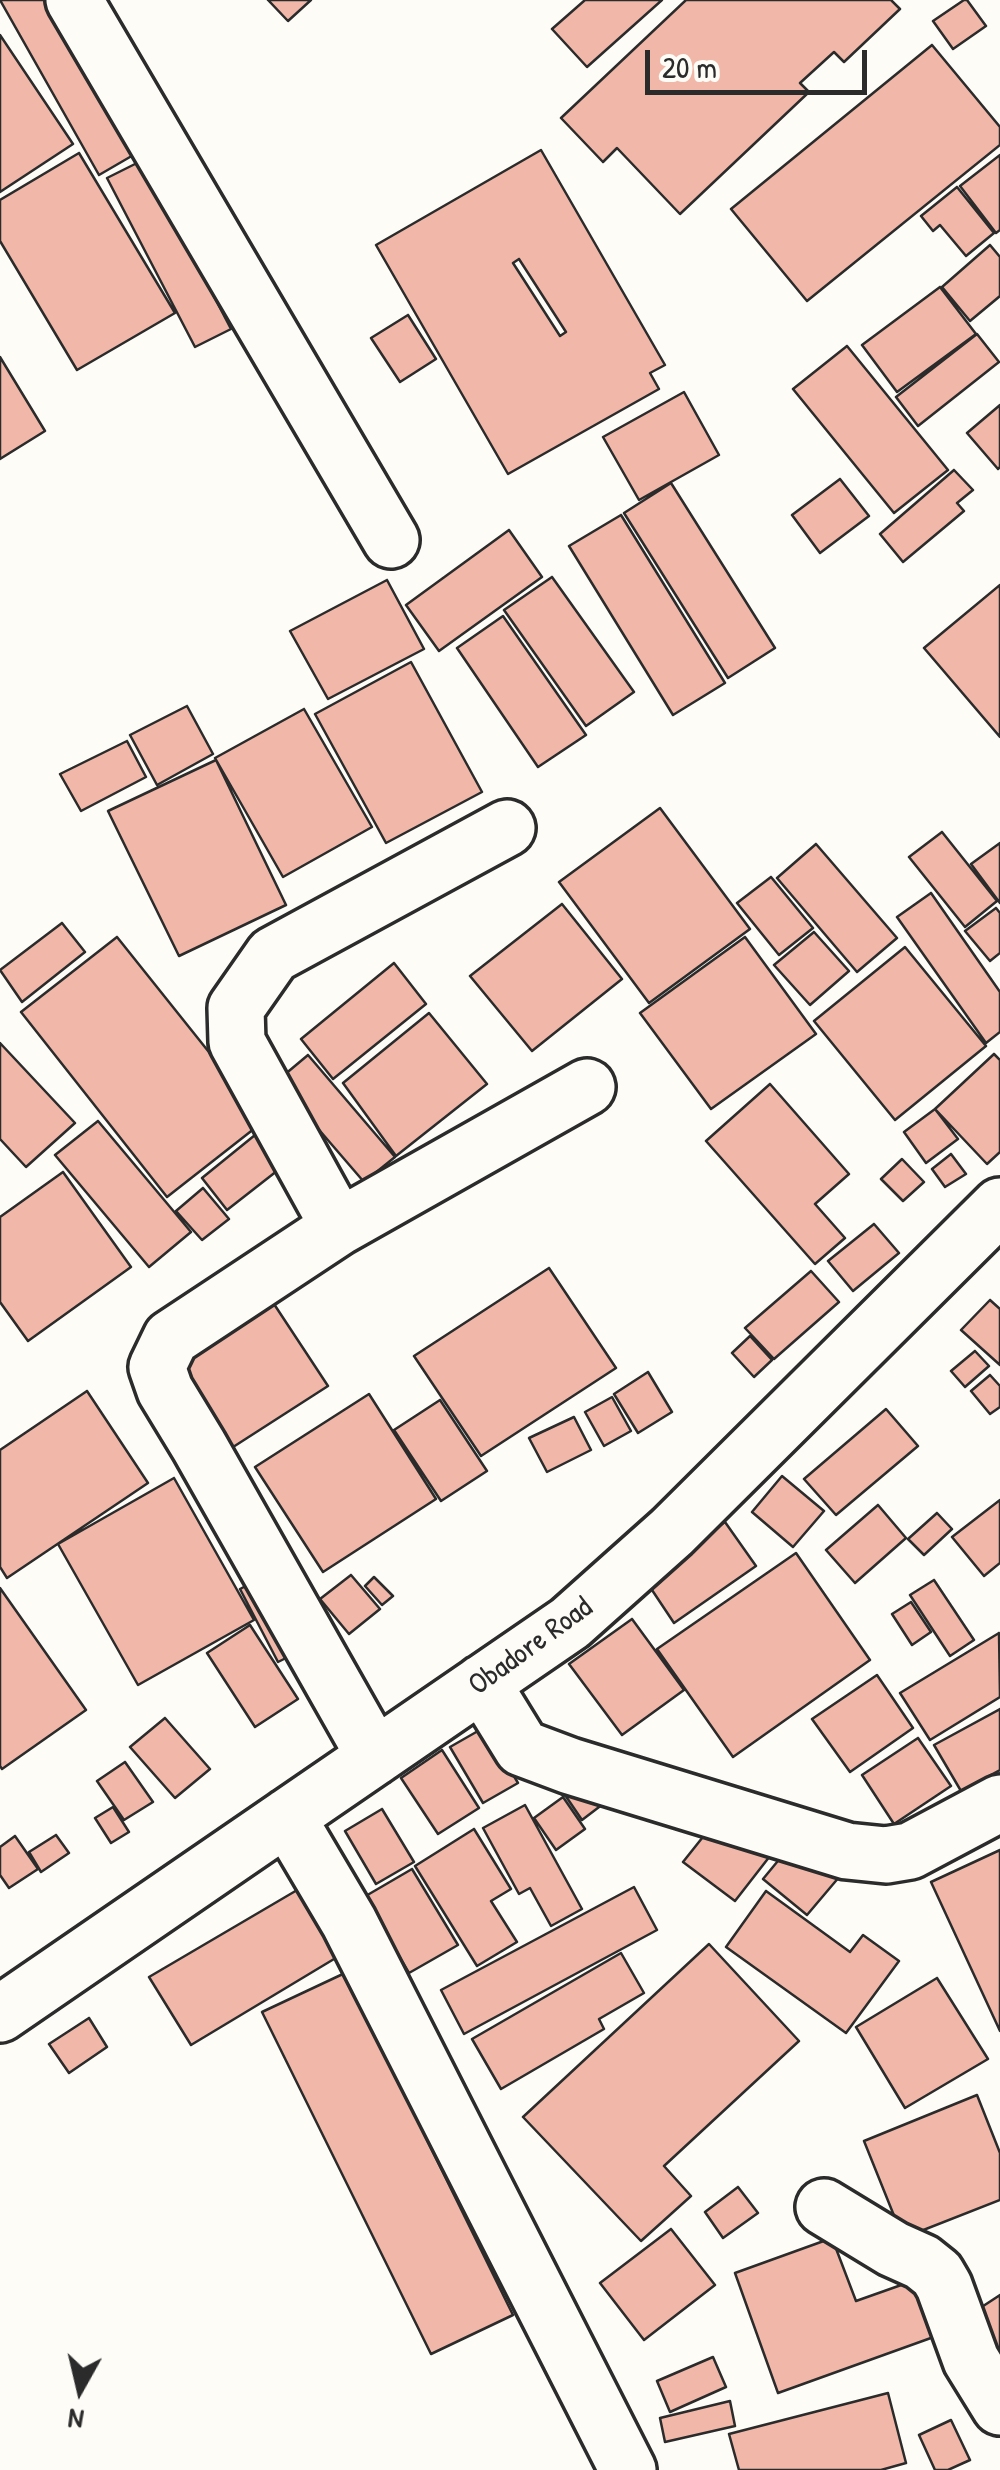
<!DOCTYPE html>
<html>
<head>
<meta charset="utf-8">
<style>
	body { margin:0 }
	#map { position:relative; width:1000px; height:2470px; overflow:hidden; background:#fdfcf7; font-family:"Patrick Hand",sans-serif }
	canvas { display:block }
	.north { position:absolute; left:30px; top:2340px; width:100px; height:100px; -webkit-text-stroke:8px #fdfcf7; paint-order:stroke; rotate:188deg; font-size:28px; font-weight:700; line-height:40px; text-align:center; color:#2b2b2b }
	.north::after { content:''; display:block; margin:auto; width:35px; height:45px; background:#2b2b2b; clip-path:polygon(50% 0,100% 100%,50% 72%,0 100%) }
	.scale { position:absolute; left:645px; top:50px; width:222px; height:45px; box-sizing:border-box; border:5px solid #2b2b2b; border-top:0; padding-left:12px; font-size:30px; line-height:35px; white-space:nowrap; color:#2b2b2b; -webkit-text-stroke:8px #fdfcf7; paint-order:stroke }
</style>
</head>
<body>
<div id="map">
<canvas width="1000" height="2470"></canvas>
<div class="north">N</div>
<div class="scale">20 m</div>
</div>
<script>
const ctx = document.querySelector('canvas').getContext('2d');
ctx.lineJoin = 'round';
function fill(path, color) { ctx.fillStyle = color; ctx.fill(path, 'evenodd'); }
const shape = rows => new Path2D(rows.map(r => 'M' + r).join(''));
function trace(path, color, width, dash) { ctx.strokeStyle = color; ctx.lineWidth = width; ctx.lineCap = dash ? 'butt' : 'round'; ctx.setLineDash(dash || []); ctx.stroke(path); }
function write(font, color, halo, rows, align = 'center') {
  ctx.font = font + ' "Patrick Hand",sans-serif'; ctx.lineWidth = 8; ctx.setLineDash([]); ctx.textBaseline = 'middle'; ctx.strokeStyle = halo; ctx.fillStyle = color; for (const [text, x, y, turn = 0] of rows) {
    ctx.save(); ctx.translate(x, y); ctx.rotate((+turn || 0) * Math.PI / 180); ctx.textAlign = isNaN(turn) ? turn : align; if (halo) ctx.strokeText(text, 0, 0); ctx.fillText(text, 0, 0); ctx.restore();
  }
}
const building = shape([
	[0,0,56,0,142,150,99,175,0,0],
	[268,0,311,0,288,21,268,0],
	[585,0,662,0,587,67,552,29,585,0],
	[686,0,891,0,900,9,844,62,834,52,800,83,809,92,680,214,617,148,603,162,561,118,686,0],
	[964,0,967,0,986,26,953,49,933,21,964,0],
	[0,35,73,144,0,192,0,35],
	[932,45,1000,127,1000,145,807,301,731,209,932,45],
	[541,150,665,365,650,373,659,389,508,474,376,245,541,150],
	[519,259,566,332,560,336,513,263,519,259],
	[79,153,175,313,77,370,0,241,0,200,79,153],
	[1000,155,1000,230,996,233,960,186,1000,155],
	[143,160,231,329,195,347,107,178,143,160],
	[957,187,994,233,966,256,940,225,933,231,921,216,957,187],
	[990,245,1000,257,1000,296,970,321,942,287,990,245],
	[940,287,976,334,897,392,862,345,940,287],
	[408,315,436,359,400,382,371,338,408,315],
	[977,334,999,362,918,426,896,397,977,334],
	[847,346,948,470,894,513,793,389,847,346],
	[0,357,45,431,0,459,0,357],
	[684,392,719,455,639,500,603,437,684,392],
	[1000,405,1000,467,998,469,967,433,1000,405],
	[954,470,973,490,957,503,964,511,903,562,880,534,954,470],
	[840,479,869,516,820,553,792,515,840,479],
	[671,483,775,648,728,678,624,513,671,483],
	[621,515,725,683,673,715,569,546,621,515],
	[509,530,542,577,439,651,406,605,509,530],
	[552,577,634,692,586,726,504,610,552,577],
	[387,580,424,649,328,699,290,631,387,580],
	[1000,585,1000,737,924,648,1000,585],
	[503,616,586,735,538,767,457,648,503,616],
	[411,662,482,792,386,843,315,714,411,662],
	[187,706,213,754,157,785,130,735,187,706],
	[304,709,372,827,283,877,215,758,304,709],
	[127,741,146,777,81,811,60,774,127,741],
	[216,760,286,905,179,956,108,811,216,760],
	[660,808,750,929,649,1003,559,882,660,808],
	[942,832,997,901,965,927,909,857,942,832],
	[1000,843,1000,903,971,864,1000,843],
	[816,844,897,938,857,972,777,878,816,844],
	[771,877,813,928,779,955,737,903,771,877],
	[931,893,1000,992,1000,1032,986,1043,897,917,931,893],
	[562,904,622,979,532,1051,470,976,562,904],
	[996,908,1000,913,1000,953,990,961,965,931,996,908],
	[62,923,85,952,22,1002,0,970,62,923],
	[814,932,849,971,810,1005,774,965,814,932],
	[117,937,264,1121,167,1197,21,1012,117,937],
	[745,937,816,1034,711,1109,640,1013,745,937],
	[905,947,986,1046,895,1120,814,1021,905,947],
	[394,963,426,1004,333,1079,301,1039,394,963],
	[429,1013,487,1084,396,1156,343,1083,429,1013],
	[0,1043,75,1123,26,1167,0,1139,0,1043],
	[994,1054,1000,1060,1000,1152,987,1164,935,1109,994,1054],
	[308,1055,395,1157,364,1182,277,1081,308,1055],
	[770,1084,849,1174,815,1204,845,1238,815,1264,706,1141,770,1084],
	[935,1109,958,1139,926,1163,904,1132,935,1109],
	[98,1121,191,1232,149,1267,55,1155,98,1121],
	[255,1135,282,1167,227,1210,202,1178,255,1135],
	[951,1154,966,1174,945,1187,932,1169,951,1154],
	[902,1159,924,1182,903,1201,881,1179,902,1159],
	[63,1172,131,1267,28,1341,0,1302,0,1217,63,1172],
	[203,1188,229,1219,202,1240,176,1211,203,1188],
	[874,1224,899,1253,853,1291,828,1261,874,1224],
	[549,1268,616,1368,481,1456,414,1356,549,1268],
	[811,1271,839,1302,774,1359,745,1328,811,1271],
	[990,1300,1000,1309,1000,1365,961,1330,990,1300],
	[272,1301,328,1386,230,1449,175,1363,272,1301],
	[750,1336,772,1360,754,1377,732,1353,750,1336],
	[975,1351,989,1366,965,1387,951,1371,975,1351],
	[648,1372,672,1412,638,1433,614,1394,648,1372],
	[990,1375,1000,1386,1000,1407,990,1414,971,1391,990,1375],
	[87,1391,148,1483,7,1578,0,1567,0,1450,87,1391],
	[369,1394,436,1499,323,1572,255,1467,369,1394],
	[612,1397,631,1431,604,1446,585,1412,612,1397],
	[440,1400,487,1471,441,1501,394,1430,440,1400],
	[886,1409,918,1446,836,1515,804,1479,886,1409],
	[574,1417,591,1450,547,1472,529,1438,574,1417],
	[782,1476,824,1511,793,1547,752,1512,782,1476],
	[174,1478,254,1620,138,1685,58,1544,174,1478],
	[1000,1500,1000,1563,984,1576,952,1537,1000,1500],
	[878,1505,906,1538,855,1583,826,1550,878,1505],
	[937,1513,952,1529,924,1555,908,1539,937,1513],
	[725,1522,756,1566,674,1623,644,1578,725,1522],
	[796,1553,870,1660,733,1757,657,1649,796,1553],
	[351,1575,380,1609,349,1634,320,1599,351,1575],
	[374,1577,393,1596,382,1605,365,1586,374,1577],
	[259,1579,296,1653,278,1662,240,1589,259,1579],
	[934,1580,974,1640,950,1656,910,1595,934,1580],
	[0,1588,86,1710,2,1769,0,1766,0,1588],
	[911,1602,931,1632,912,1645,892,1614,911,1602],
	[632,1619,684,1690,622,1735,569,1664,632,1619],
	[250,1625,298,1699,255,1727,207,1653,250,1625],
	[999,1633,1000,1697,930,1740,900,1693,999,1633],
	[877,1675,913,1728,850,1772,812,1719,877,1675],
	[1000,1709,1000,1770,961,1791,934,1745,1000,1709],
	[165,1718,210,1769,175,1798,130,1747,165,1718],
	[485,1727,518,1783,483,1803,450,1747,485,1727],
	[918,1738,951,1786,894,1824,862,1775,918,1738],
	[442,1750,479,1808,438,1834,401,1778,442,1750],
	[125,1762,153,1802,124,1820,97,1781,125,1762],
	[563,1792,603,1804,582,1820,563,1792],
	[563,1797,585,1829,556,1850,534,1818,563,1797],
	[525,1805,582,1909,551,1926,530,1888,519,1894,483,1828,525,1805],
	[113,1807,129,1832,111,1843,95,1818,113,1807],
	[382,1809,414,1862,376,1884,345,1831,382,1809],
	[718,1818,770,1856,735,1901,683,1862,718,1818],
	[474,1829,511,1889,491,1901,517,1942,477,1966,415,1866,474,1829],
	[56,1835,69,1853,41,1872,29,1852,56,1835],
	[15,1836,38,1869,9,1888,0,1875,0,1847,15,1836],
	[796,1839,840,1876,807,1915,763,1879,796,1839],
	[1000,1850,1000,2031,931,1882,1000,1850],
	[412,1869,458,1945,409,1973,364,1897,412,1869],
	[304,1886,344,1953,191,2045,149,1977,304,1886],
	[634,1887,657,1930,464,2034,441,1990,634,1887],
	[766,1891,850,1952,863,1935,899,1961,846,2033,726,1947,766,1891],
	[709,1944,799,2041,664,2166,691,2196,641,2241,523,2117,709,1944],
	[621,1953,644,1993,599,2019,604,2029,501,2089,472,2039,621,1953],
	[345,1973,513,2315,431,2354,262,2012,345,1973],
	[937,1978,988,2059,905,2108,856,2027,937,1978],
	[89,2018,107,2047,69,2073,49,2044,89,2018],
	[977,2095,1000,2153,1000,2200,903,2238,864,2141,977,2095],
	[738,2187,758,2213,723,2238,705,2212,738,2187],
	[671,2229,715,2285,644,2340,600,2283,671,2229],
	[832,2238,856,2301,921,2278,942,2334,778,2393,735,2273,832,2238],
	[1000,2295,1000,2361,971,2314,1000,2295],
	[713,2357,726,2387,670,2412,657,2381,713,2357],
	[888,2393,906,2463,881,2470,739,2470,729,2434,888,2393],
	[730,2401,735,2426,665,2442,660,2418,730,2401],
	[951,2420,970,2460,948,2470,935,2470,919,2435,951,2420]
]);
const minor = shape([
	[74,0,391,540],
	[339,1227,237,1042,236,1008,273,955,507,828],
	[482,1683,522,1748,570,1766,847,1851,886,1855,910,1851,1000,1803],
	[375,1757,199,1446,165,1390,157,1367,171,1338,339,1227,587,1087],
	[287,1817,349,1922,628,2470],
	[0,2014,570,1623,672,1532,1000,1206],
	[824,2207,893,2249,922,2262,937,2274,944,2286,971,2360,1000,2407]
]);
const streetNames = [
	["Obadore Road",531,1647,-36]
];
fill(building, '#f1b8a9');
trace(building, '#2b2b2b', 2.5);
trace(minor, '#2b2b2b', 62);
trace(minor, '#fdfcf7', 55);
write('30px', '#2b2b2b', '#fdfcf7', streetNames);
</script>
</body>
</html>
